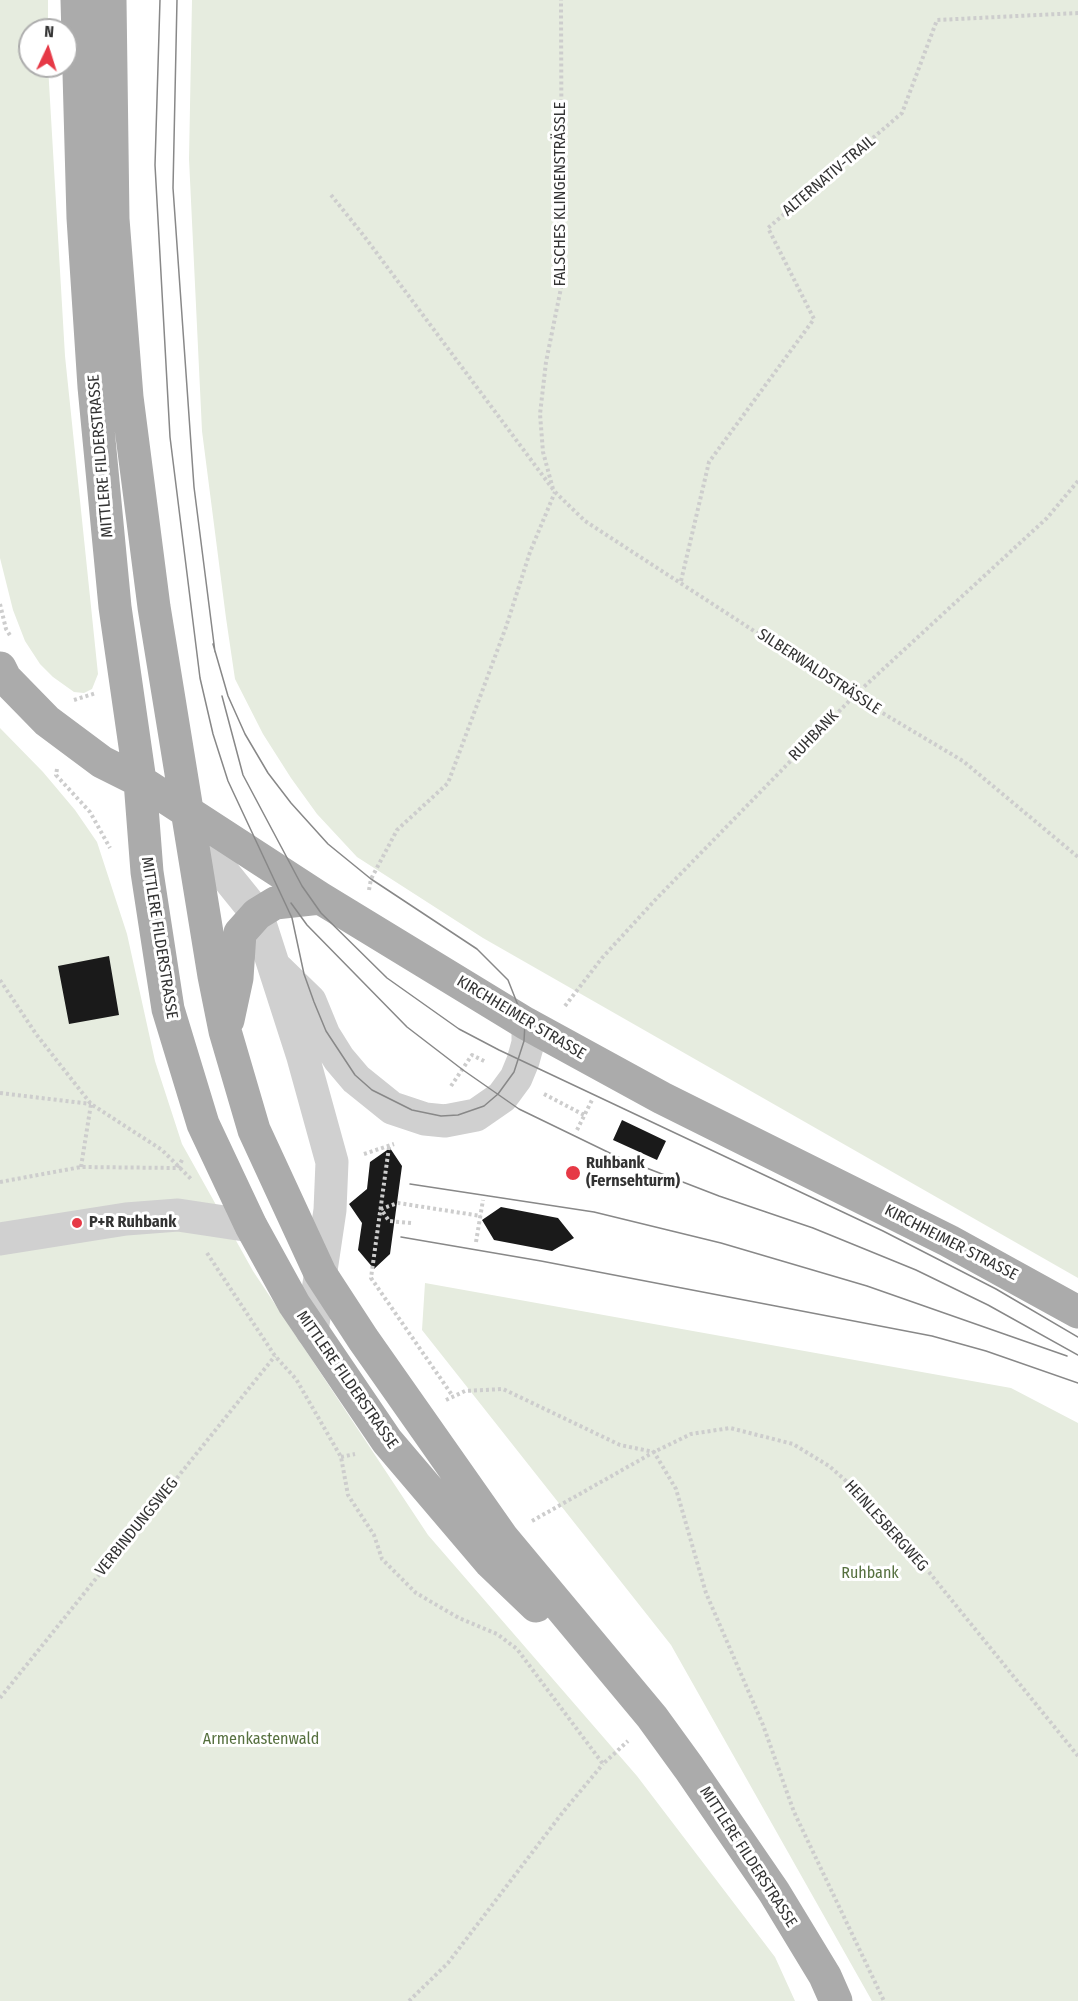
<!DOCTYPE html>
<html>
<head>
<meta charset="utf-8">
<style>
	body { margin:0 }
	#map { position:relative; width:1078px; height:2001px; overflow:hidden; background:#fff; font-family:"Fira Sans Condensed",sans-serif }
	canvas { display:block }
	.north { position:absolute; left:18px; top:18px; width:60px; height:60px; box-sizing:border-box; background:#fff; border:2px solid #adadad; border-radius:50%; rotate:4deg; font-size:16px; font-weight:700; line-height:24px; text-align:center; color:#333 }
	.north::after { content:''; display:block; margin:auto; width:21px; height:27px; background:#e63946; clip-path:polygon(50% 0,100% 100%,50% 72%,0 100%) }
</style>
</head>
<body>
<div id="map">
<canvas width="1078" height="2001"></canvas>
<div class="north">N</div>
</div>
<script>
const ctx = document.querySelector('canvas').getContext('2d');
ctx.lineJoin = 'round';
function fill(path, color) { ctx.fillStyle = color; ctx.fill(path, 'evenodd'); }
const shape = rows => new Path2D(rows.map(r => 'M' + r).join(''));
function trace(path, color, width, dash) { ctx.strokeStyle = color; ctx.lineWidth = width; ctx.lineCap = dash ? 'butt' : 'round'; ctx.setLineDash(dash || []); ctx.stroke(path); }
function write(font, color, halo, rows, align = 'center') {
  ctx.font = font + ' "Fira Sans Condensed",sans-serif'; ctx.lineWidth = 6; ctx.setLineDash([]); ctx.textBaseline = 'middle'; ctx.strokeStyle = halo; ctx.fillStyle = color; for (const [text, x, y, turn = 0] of rows) {
    ctx.save(); ctx.translate(x, y); ctx.rotate((+turn || 0) * Math.PI / 180); ctx.textAlign = isNaN(turn) ? turn : align; if (halo) ctx.strokeText(text, 0, 0); ctx.fillText(text, 0, 0); ctx.restore();
  }
}
const green = shape([
	[0,0,48,0,48,30,30,30,30,66,48,66,65,356,98,674,92,689,84,693,74,692,53,677,40,664,25,641,13,610,0,558],
	[192,0,1078,0,1078,1278,483,938,357,857,317,814,291,778,263,734,235,679,226,618,202,431,189,159],
	[0,728,43,772,75,810,97,842,127,934,155,1061,182,1144,253,1271,428,1535,637,1776,775,1957,795,2001,0,2001],
	[425,1283,1011,1388,1078,1423,1078,2001,872,2001,671,1645,422,1330]
]);
const building = shape([
	[109,956,119,1015,69,1024,58,966],
	[622,1120,666,1141,657,1160,613,1140],
	[390,1148,402,1166,390,1254,374,1269,358,1250,362,1223,349,1204,367,1189,370,1162],
	[501,1207,558,1218,574,1238,552,1251,494,1240,482,1220]
]);
const path = shape([
	[331,195,364,236,555,492,585,521,854,696,963,761,1078,857],
	[553,489,543,452,540,414,546,362,562,283,561,0],
	[681,581,709,462,814,319,768,228,902,113,937,20,1078,13],
	[0,604,6,629,11,637],
	[74,700,96,693],
	[57,769,56,775,90,812,110,848],
	[369,890,371,879,397,830,448,783,506,627,530,552,555,492],
	[0,980,36,1034,91,1104,162,1150,191,1179],
	[565,1006,602,958,657,898,854,696,1047,518,1078,481],
	[451,1086,472,1055,486,1062],
	[0,1093,91,1104],
	[544,1094,584,1115],
	[577,1130,592,1100],
	[389,1147,371,1278,452,1395],
	[364,1154,394,1144],
	[81,1167,91,1104],
	[178,1168,183,1158],
	[0,1182,81,1167,178,1168],
	[411,1223,389,1221,381,1209,398,1203,481,1216],
	[476,1242,483,1200],
	[207,1253,275,1356,296,1379,341,1457,348,1495,374,1535,382,1559,416,1593,459,1618,497,1634,517,1649,603,1764,628,1741],
	[446,1400,465,1391,503,1389,620,1445,654,1452,676,1489,706,1593,763,1725,794,1812,884,2001],
	[341,1457,355,1454],
	[532,1521,654,1452,691,1434,730,1428,793,1444,829,1466,860,1493,894,1529,1078,1756],
	[0,1698,275,1356],
	[409,2001,448,1963,563,1812,603,1764]
]);
const minor = shape([
	[189,815,219,867,257,914,303,1057,332,1162,330,1210,312,1331],
	[277,969,310,1001,324,1035,339,1059,356,1079,392,1108,425,1119,445,1121,476,1115,502,1097,516,1078,523,1061,528,1043,528,1025],
	[0,1239,126,1219,178,1215,251,1226]
]);
const major = shape([
	[77,0,83,218,94,387,115,607,140,781,147,872,168,1009,203,1124,251,1226,294,1304,387,1441,490,1562,536,1606],
	[110,0,113,219,127,397,154,607,214,976,225,1031,254,1130,320,1273,363,1339,502,1537,652,1717,689,1768,774,1892,825,1976,836,2001],
	[0,668,5,678,47,721,102,762,140,781,320,898,525,1023,662,1098,949,1241,1078,1312],
	[228,1020,237,978,240,933,257,914,275,903,320,898]
]);
const tram = shape([
	[160,0,155,165,170,437,200,678,213,734,228,781,292,918,304,974,314,1002,326,1031,355,1075,372,1090,412,1110,441,1116,458,1115,484,1106,498,1094,514,1072,524,1041,525,1023,508,980,477,949,371,879,328,844,291,803,268,773,245,734,228,696,213,644],
	[177,0,173,188,194,487,215,652],
	[222,696,243,775,302,886,321,913,387,978,459,1029,499,1050,883,1231,996,1289,1078,1337],
	[291,903,307,925,407,1027,463,1070,519,1109,618,1157,719,1196,813,1228,916,1270,988,1305,1078,1355],
	[410,1184,594,1212,721,1243,867,1286,1067,1356],
	[401,1237,541,1261,932,1336,986,1351,1078,1383]
]);
const markers = [
	[573,1173,8,"#e63946"],
	[77,1223,6,"#e63946"]
];
const streetNames = [
	["ALTERNATIV-TRAIL",829,176,-40],
	["FALSCHES KLINGENSTRÄSSLE",561,194,-90],
	["MITTLERE FILDERSTRASSE",101,456,-95],
	["SILBERWALDSTRÄSSLE",819,672,33],
	["RUHBANK",814,736,-46],
	["MITTLERE FILDERSTRASSE",159,938,81],
	["KIRCHHEIMER STRASSE",521,1018,31],
	["KIRCHHEIMER STRASSE",951,1243,27],
	["MITTLERE FILDERSTRASSE",347,1380,55],
	["HEINLESBERGWEG",886,1526,48],
	["VERBINDUNGSWEG",137,1527,-51],
	["MITTLERE FILDERSTRASSE",748,1857,57]
];
const poiNames = [
	["Ruhbank",586,1164],
	["(Fernsehturm)",586,1182],
	["P+R Ruhbank",89,1223]
];
const parkNames = [
	["Ruhbank",870,1574],
	["Armenkastenwald",261,1740]
];
fill(green, '#e6ecdf');
fill(building, '#1a1a1a');
trace(path, '#cdcdcd', 4, [3, 3]);
trace(minor, '#d0d0d0', 33);
trace(major, '#ababab', 33);
trace(tram, '#888', 1.5);
for (const [x, y, r, color] of markers) { const dot = new Path2D(); dot.arc(x, y, r, 0, 2 * Math.PI); ctx.fillStyle = color; ctx.fill(dot); trace(dot, '#fff', 2); }
write('16px', '#333', '#fff', streetNames);
write('bold 16px', '#333', '#fff', poiNames, 'left');
write('16px', '#56703f', '#fff', parkNames);
</script>
</body>
</html>
